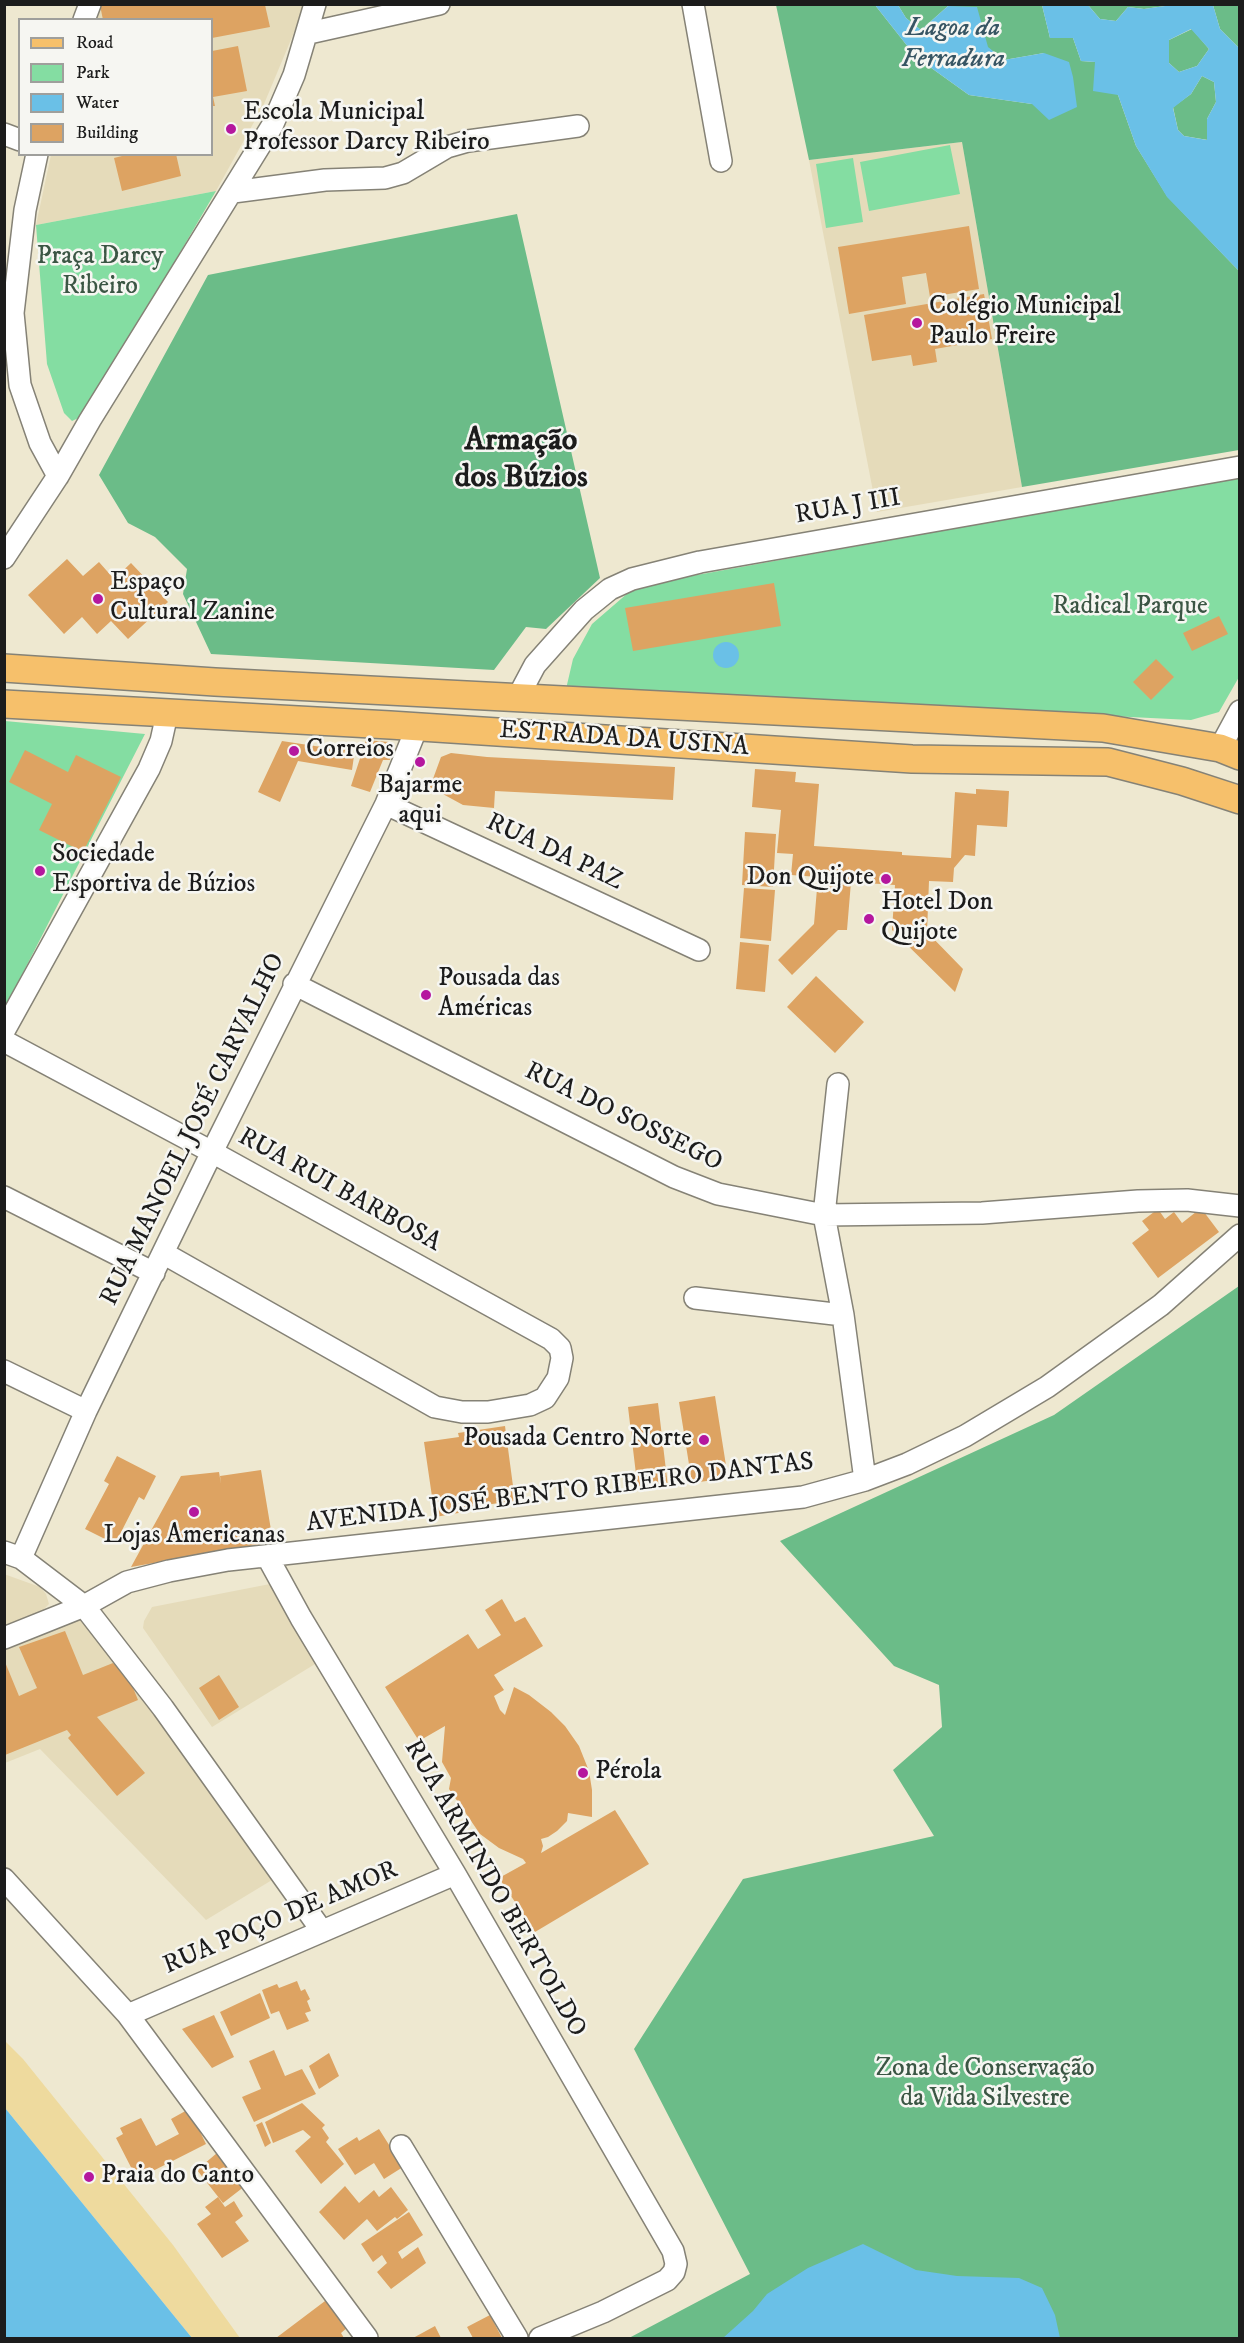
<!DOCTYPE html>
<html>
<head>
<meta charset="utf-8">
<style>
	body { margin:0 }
	#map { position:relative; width:1244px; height:2343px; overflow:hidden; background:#eee8d0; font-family:"IM FELL DW Pica",serif }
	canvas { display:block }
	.frame { position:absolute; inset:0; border:6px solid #1c1c1c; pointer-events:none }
	.legend { position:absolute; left:18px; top:18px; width:195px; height:138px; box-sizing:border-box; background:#f6f6f2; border:2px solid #9f9f9c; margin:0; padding:8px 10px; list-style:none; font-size:18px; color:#1c1c1c }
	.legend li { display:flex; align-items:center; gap:12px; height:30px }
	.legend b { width:30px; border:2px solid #9f9f9c }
</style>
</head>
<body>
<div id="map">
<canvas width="1244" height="2343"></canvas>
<div class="frame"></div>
<ul class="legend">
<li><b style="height:8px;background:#f6c06b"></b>Road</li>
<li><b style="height:16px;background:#84dda2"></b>Park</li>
<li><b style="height:16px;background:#6ac0e7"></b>Water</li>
<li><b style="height:16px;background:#dda362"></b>Building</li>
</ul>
</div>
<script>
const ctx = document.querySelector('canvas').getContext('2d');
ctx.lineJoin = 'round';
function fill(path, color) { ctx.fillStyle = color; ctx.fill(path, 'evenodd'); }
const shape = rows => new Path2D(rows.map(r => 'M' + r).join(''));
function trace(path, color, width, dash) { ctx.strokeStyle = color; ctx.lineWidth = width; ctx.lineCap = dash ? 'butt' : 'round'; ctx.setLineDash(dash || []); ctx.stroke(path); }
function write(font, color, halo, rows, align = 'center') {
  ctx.font = font + ' "IM FELL DW Pica",serif'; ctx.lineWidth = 5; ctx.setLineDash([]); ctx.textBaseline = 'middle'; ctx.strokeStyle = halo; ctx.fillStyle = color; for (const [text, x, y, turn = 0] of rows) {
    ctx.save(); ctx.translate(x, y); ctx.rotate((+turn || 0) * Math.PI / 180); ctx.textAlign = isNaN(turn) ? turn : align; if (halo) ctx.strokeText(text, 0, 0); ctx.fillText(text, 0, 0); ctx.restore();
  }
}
const built = shape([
	[101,5,303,5,303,11,264,104,216,191,36,225,51,155,212,154,212,20,96,19],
	[962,142,1022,487,877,512,809,160],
	[4,1574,40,1587,46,1594,49,1604,43,1610,5,1627],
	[270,1584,320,1661,212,1727,143,1628,144,1621,152,1607],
	[89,1619,98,1629,272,1880,206,1920,40,1749,5,1763,4,1651,73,1621]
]);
const green = shape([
	[950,145,960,194,869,211,860,162],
	[853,158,863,222,826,228,816,164],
	[216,191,85,415,72,421,64,413,47,364,36,225],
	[1239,477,1239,677,1219,712,1191,720,566,689,573,659,592,624,636,586],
	[5,721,145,734,5,1008]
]);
const forest = shape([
	[776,5,875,5,916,57,969,95,1032,104,1044,53,1004,60,988,48,948,6,921,30,906,18,898,5,1042,5,1050,38,1073,38,1081,61,1095,62,1118,95,1136,146,1167,196,1239,271,1239,450,1022,487,962,142,809,160],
	[1088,5,1172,5,1144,9,1128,7,1116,21,1100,19],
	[1213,5,1239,5,1239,48,1220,29],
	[1192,29,1209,49,1197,66,1179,72,1169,63,1169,40],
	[1202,76,1214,82,1216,102,1207,119,1208,140,1184,136,1178,130,1173,107,1191,94],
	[517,214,600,578,546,629,526,627,494,670,211,654,183,594,187,569,155,537,128,523,99,475,208,275],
	[1239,1286,1239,2338,629,2338,750,2274,634,2049,743,1879,934,1836,893,1770,942,1727,939,1685,894,1666,780,1541,1054,1415]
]);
const sand = shape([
	[4,2040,23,2059,173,2245,240,2338,192,2338,5,2108]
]);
const water = shape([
	[875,5,898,5,906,18,921,30,948,6,977,7,988,47,1004,60,1044,53,1069,62,1073,77,1077,107,1049,120,1032,104,969,95,916,57],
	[1042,5,1088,5,1100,19,1116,21,1128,7,1144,9,1172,5,1213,5,1220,29,1239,48,1239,271,1167,197,1136,146,1118,95,1093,91,1095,62,1081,61,1073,38,1050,38],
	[1191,29,1209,49,1197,66,1179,72,1169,63,1169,40],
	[1202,76,1214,82,1216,102,1207,119,1207,140,1184,136,1178,130,1173,108,1191,94],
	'713 655a13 13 0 1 1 26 0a13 13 0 1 1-26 0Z',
	[5,2108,192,2338,5,2338],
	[863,2244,916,2270,957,2276,1019,2278,1042,2288,1055,2315,1060,2338,723,2338,753,2311,767,2294,808,2268]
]);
const building = shape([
	[100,5,265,5,270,27,212,38,212,20,103,20],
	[238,46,247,91,213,97,215,106,212,106,212,51],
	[130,154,176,154,181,176,122,191,114,158],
	[969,226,979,289,930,297,926,273,902,277,906,304,849,314,838,247],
	[984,294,992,339,935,349,937,362,913,366,911,355,872,361,864,315],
	[67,559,83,576,99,562,114,579,131,563,168,602,128,639,111,621,97,634,82,617,64,634,28,595],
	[774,583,781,626,633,651,625,608],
	[1219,616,1228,634,1192,651,1183,633],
	[1156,659,1174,677,1151,700,1133,682],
	[366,740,389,742,390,760,383,760,370,792,351,786],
	[282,741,328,748,329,744,346,746,344,754,354,756,352,770,298,761,280,802,258,792],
	[25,750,68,772,76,755,121,777,83,852,39,830,52,804,9,782],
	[451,753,487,757,675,767,673,800,495,791,494,808,463,805,430,787,441,757],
	[755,769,796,772,795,782,819,784,814,846,902,852,902,855,951,858,955,792,976,794,976,789,1009,791,1007,827,977,825,975,856,965,855,954,868,953,882,929,881,927,932,963,969,955,992,892,930,895,885,851,882,847,930,838,930,792,975,778,960,814,924,818,877,791,875,793,854,777,853,781,810,752,807],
	[745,832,776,834,773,887,742,885],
	[744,888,775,890,771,941,740,938],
	[740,942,769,945,765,992,736,989],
	[816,976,864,1022,835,1053,787,1007],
	[1201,1208,1219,1232,1158,1278,1132,1243,1149,1230,1142,1221,1158,1209,1165,1219,1174,1212,1182,1223],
	[715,1396,728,1478,692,1483,679,1402],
	[658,1403,668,1487,638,1491,628,1407],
	[505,1426,515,1501,469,1507,470,1511,435,1517,424,1442,459,1437,458,1433],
	[117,1456,156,1476,144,1500,139,1497,115,1544,85,1529,109,1484,104,1481],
	[261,1470,273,1542,131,1567,181,1476,219,1472,221,1484,220,1476],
	[502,1599,515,1622,525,1617,543,1646,494,1675,504,1690,494,1696,500,1710,505,1715,514,1687,529,1695,551,1712,565,1726,579,1746,589,1771,592,1790,592,1817,568,1813,567,1821,557,1831,548,1837,541,1839,543,1846,541,1853,615,1810,649,1864,535,1932,499,1878,526,1863,523,1859,499,1848,480,1834,449,1789,451,1778,442,1762,445,1726,419,1741,385,1687,468,1634,478,1649,501,1635,485,1610],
	[65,1631,83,1675,113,1663,129,1678,138,1700,97,1717,145,1773,117,1796,68,1738,71,1735,67,1730,5,1755,5,1662,19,1696,37,1688,19,1647],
	[219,1675,239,1707,219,1720,199,1688],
	[297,1981,301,1991,305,1989,310,1999,307,2001,311,2011,305,2013,309,2021,287,2030,279,2011,271,2014,262,1990,277,1984,279,1988],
	[260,1993,270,2018,231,2036,220,2012],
	[214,2015,234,2057,212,2068,182,2029],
	[274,2050,285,2076,302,2069,316,2094,254,2122,242,2097,261,2089,249,2061],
	[329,2053,339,2076,319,2089,309,2066],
	[302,2103,325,2125,322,2128,329,2138,326,2142,344,2164,321,2184,295,2151,311,2137,303,2130,273,2143,265,2122],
	[189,2109,206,2144,137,2179,116,2138,123,2134,120,2128,141,2118,156,2146,179,2134,171,2119],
	[262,2122,271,2143,265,2147,256,2125],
	[379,2129,403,2167,384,2179,374,2163,355,2175,338,2149,357,2137,359,2141],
	[224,2147,245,2186,223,2203,197,2170],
	[345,2186,359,2203,374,2190,379,2197,391,2187,408,2210,397,2219,395,2217,377,2231,367,2219,344,2240,319,2212],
	[218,2197,225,2207,234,2201,243,2216,235,2222,249,2241,222,2258,197,2224,211,2214,205,2207],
	[409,2212,423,2235,398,2252,402,2259,418,2247,426,2263,391,2289,377,2272,387,2263,382,2255,373,2262,361,2244],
	[329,2298,348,2327,341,2333,344,2338,276,2338],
	[490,2315,502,2338,473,2338,467,2327],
	[435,2326,441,2338,413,2338]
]);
const minor = shape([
	[693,4,721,161],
	[84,20,90,4],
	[309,33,439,4],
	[4,134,20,140],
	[37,154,25,210,13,313,20,385,40,443,58,476],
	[233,192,325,180,385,178,403,173,447,147,468,141,578,126],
	[4,558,58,476,90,420,272,126,294,75,315,4],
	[518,697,535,665,584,610,610,589,632,579,700,562,1240,467],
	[1220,748,1240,711],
	[386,804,699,950],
	[294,984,674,1177,718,1194,824,1215,982,1213,1138,1201,1187,1200,1240,1206],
	[4,1031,149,769,161,741,167,714],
	[4,1041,212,1152,551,1339,560,1348,562,1358,558,1378,545,1398,530,1405,488,1412,462,1412,435,1407,163,1253],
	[838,1084,824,1215,843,1315,865,1480],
	[4,1197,154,1273],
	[695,1298,843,1315],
	[4,1371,86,1411],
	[4,1552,21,1558,84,1606,163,1708,322,1931],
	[267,1556,301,1618,455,1874,673,2251,676,2264,674,2272,667,2280,603,2312,540,2338],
	[21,1558,86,1411,212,1152,386,804,417,727],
	[4,1638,84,1606,127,1582,169,1571,228,1560,803,1497,865,1480,907,1464,965,1436,1047,1387,1161,1305,1240,1235],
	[4,1879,128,2015,367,2338],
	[128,2015,455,1874],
	[401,2146,517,2338]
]);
const major = shape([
	[4,668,215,682,1103,728,1220,748,1240,756],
	[4,704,390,725,912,759,1108,762,1182,781,1240,800]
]);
const markers = [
	[231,129,6,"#b5179e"],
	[917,323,6,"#b5179e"],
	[98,599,6,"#b5179e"],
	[294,751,6,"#b5179e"],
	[420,762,6,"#b5179e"],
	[40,871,6,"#b5179e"],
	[886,879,6,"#b5179e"],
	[869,919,6,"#b5179e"],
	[426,995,6,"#b5179e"],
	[704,1440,6,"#b5179e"],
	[194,1512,6,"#b5179e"],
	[583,1773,6,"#b5179e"],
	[89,2177,6,"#b5179e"]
];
const poiNames = [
	["Escola Municipal",243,114],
	["Professor Darcy Ribeiro",243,144],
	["Colégio Municipal",929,308],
	["Paulo Freire",929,338],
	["Espaço",110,584],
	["Cultural Zanine",110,614],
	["Correios",306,751],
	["Bajarme",420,787,"center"],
	["aqui",420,817,"center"],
	["Sociedade",52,856],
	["Esportiva de Búzios",52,886],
	["Don Quijote",874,879,"right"],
	["Hotel Don",881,904],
	["Quijote",881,934],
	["Pousada das",438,980],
	["Américas",438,1010],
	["Pousada Centro Norte",692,1440,"right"],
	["Lojas Americanas",194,1537,"center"],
	["Pérola",595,1773],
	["Praia do Canto",101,2177]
];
const parkNames = [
	["Praça Darcy",100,258],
	["Ribeiro",100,288],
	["Radical Parque",1130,608],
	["Zona de Conservação",985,2070],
	["da Vida Silvestre",985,2100]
];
const streetNames = [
	["RUA J III",848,508,-10],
	["ESTRADA DA USINA",624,740,4],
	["RUA DA PAZ",554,853,25],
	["RUA DO SOSSEGO",623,1118,26],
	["RUA MANOEL JOSÉ CARVALHO",194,1130,-64],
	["RUA RUI BARBOSA",339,1191,29],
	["AVENIDA JOSÉ BENTO RIBEIRO DANTAS",560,1494,-7],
	["RUA ARMINDO BERTOLDO",494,1889,60],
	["RUA POÇO DE AMOR",281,1919,-23]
];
const waterNames = [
	["Lagoa da",953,29],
	["Ferradura",953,60]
];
const districtNames = [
	["Armação",521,442],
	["dos Búzios",521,479]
];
fill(built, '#e5dbba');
fill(green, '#84dda2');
fill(forest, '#6bbc88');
fill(sand, '#eeda9e');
fill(water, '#6ac0e7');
fill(building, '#dda362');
trace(minor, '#858276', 24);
trace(major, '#858276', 30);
trace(minor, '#fff', 21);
trace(major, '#f6c06b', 27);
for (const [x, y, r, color] of markers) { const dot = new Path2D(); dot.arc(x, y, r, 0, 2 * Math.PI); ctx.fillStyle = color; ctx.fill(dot); trace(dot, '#f6f6f2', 2); }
write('26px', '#1c1c1c', '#f6f6f2', poiNames, 'left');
write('26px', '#3b5644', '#f6f6f2', parkNames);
write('26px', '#1c1c1c', '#f6f6f2', streetNames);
write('italic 27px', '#375563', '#f6f6f2', waterNames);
write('bold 32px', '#1c1c1c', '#f6f6f2', districtNames);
</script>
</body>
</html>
